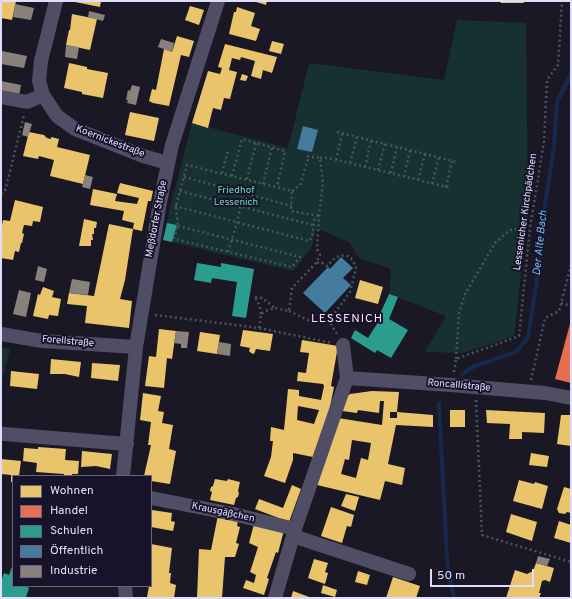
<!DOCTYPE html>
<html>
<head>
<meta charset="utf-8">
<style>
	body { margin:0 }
	#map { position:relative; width:572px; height:599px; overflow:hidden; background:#1a1825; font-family:Overpass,sans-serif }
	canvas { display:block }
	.frame { position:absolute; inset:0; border:2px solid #e1defd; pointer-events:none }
	.legend { position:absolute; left:12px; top:475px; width:140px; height:112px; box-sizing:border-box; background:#16132a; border:1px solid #67647e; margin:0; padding:5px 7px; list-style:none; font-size:12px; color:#e1defd }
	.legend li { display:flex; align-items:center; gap:8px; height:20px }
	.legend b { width:20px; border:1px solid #67647e }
	.scale { position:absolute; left:430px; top:569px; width:104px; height:18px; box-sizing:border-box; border:2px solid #e1defd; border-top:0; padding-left:5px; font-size:12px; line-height:14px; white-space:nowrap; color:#e1defd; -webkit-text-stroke:3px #16132a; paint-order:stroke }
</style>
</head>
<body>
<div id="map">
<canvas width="572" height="599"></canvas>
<div class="frame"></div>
<ul class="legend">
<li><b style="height:11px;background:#e9c46a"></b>Wohnen</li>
<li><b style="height:11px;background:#e76f51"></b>Handel</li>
<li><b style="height:11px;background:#2a9d8f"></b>Schulen</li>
<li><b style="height:11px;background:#457b9d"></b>Öffentlich</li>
<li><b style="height:11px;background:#8a817c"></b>Industrie</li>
</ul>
<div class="scale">50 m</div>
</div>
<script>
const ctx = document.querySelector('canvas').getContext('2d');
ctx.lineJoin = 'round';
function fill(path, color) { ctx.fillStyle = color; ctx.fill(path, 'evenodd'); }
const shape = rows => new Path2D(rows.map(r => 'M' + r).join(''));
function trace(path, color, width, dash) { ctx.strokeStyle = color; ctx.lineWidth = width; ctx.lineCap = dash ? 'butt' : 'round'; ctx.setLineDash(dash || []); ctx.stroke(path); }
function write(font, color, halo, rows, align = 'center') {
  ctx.font = font + ' Overpass,sans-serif'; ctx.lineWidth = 4; ctx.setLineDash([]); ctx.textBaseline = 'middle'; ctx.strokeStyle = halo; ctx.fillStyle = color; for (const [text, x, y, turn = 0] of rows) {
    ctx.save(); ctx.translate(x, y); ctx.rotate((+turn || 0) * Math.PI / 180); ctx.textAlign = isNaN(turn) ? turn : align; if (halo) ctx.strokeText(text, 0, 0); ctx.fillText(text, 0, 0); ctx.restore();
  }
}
const green = shape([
	[457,20,526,23,528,212,514,336,463,353,425,352,446,316,389,294,391,269,359,258,349,242,323,231,316,230,311,249,293,271,163,240,171,204,192,123,288,148,309,63,444,80],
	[1,347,10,349,1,385]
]);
const homes = shape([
	[1,1,16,1,12,20,1,18],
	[76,1,101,1,100,7,75,2],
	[253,1,267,1,266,5],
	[500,1,523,1,524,3,501,3],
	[190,6,204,10,199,25,185,20],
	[237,7,255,13,251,26,260,29,256,41,229,34,234,12,236,12],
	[72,14,97,19,90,50,66,45,69,30,70,30],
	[177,36,194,41,189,57,181,55,169,106,153,103,149,101,152,89,156,90,164,49,172,52],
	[272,41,284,44,281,54,269,51],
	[225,44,277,57,272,73,263,70,261,79,251,76,255,61,241,57,240,60,232,58,229,70,237,72,230,99,224,98,221,110,213,108,208,128,192,123,208,71,220,74,222,68,218,67],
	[69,63,87,67,87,69,108,73,103,98,82,94,82,92,64,88],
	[242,74,248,76,246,81,240,80],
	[130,112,159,118,154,141,125,135],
	[29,132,44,135,47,138,51,139,51,137,59,139,57,147,90,155,83,184,50,176,54,160,39,156,38,159,23,156],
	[120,183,153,191,151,201,148,201,142,231,133,229,125,280,120,299,132,301,129,328,85,323,87,306,67,304,69,293,94,296,109,224,133,229,134,223,122,220,124,211,90,205,93,189,117,194,115,201,137,204,139,198,117,193],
	[15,200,43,207,40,222,33,221,32,226,24,225,22,233,24,234,22,243,21,243,19,252,15,251,13,260,1,258,1,230,3,220,10,221],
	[84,219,97,222,96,228,94,228,94,234,92,234,93,240,91,240,91,246,79,246],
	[360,280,383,287,378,304,355,298],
	[43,287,54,291,52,297,61,299,58,316,49,315,48,319,33,316,38,294,40,295],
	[159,329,176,331,172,359,167,358,164,388,145,386,149,356,156,357],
	[243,330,273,334,270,351,256,349,254,354,251,353,249,351,250,348,240,346],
	[200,332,220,335,217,354,197,351],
	[302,340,338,346,331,386,334,387,329,412,313,457,293,453,293,460,285,483,264,476,271,457,273,441,270,441,271,427,284,430,288,389,299,390,299,396,321,400,324,386,323,384,297,381,298,372,306,373,309,353,300,352],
	[298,406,319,410,314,424,297,420],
	[51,359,81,362,79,377,65,374,50,374],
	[92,363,120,365,118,381,91,378],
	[11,371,39,374,37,389,10,386],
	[372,391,399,392,397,412,433,415,433,427,396,425,388,464,405,468,402,485,385,481,380,500,317,485,338,418,382,425,384,401,380,401,379,413,358,410,357,413,342,411,346,397,350,394],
	[390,412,397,412,397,418,390,418],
	[352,440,371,443,368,460,361,458,356,478,341,474,345,459,349,460],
	[143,393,161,396,158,411,164,412,162,423,173,425,169,449,176,451,170,484,151,481,151,476,144,476,151,445,148,445,151,422,140,420],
	[450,410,465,410,465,427,450,427],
	[486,410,545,413,544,433,522,432,522,439,509,439,510,424,487,423],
	[561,415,571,415,571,446,557,444],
	[38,447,66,449,65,460,79,461,78,474,72,474,72,476,64,476,64,474,36,472,37,463,23,461,24,448,38,449],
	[82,451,112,454,110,469,96,466,81,467],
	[531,453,549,456,547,467,529,465],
	[1,459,21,461,19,476,13,476,13,482,11,482,11,475,1,474],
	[215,479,227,481,228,479,240,482,238,491,239,493,238,497,236,498,234,505,210,500,212,492,210,491,211,487,213,486],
	[519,480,534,484,535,482,548,486,542,509,513,501],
	[292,485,301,489,289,522,255,509,259,499,283,508],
	[564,487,571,489,571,513,567,512,565,514,559,513,557,509],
	[346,494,359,497,355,511,341,506],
	[331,507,354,515,351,527,347,526,342,543,321,536],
	[152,510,172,513,171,521,175,522,173,531,151,527],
	[511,514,537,522,532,541,506,532],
	[218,515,238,520,237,526,240,527,236,543,239,544,235,557,225,557,222,598,197,598,199,549,211,550],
	[559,521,571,525,571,543,554,538],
	[254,524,282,531,283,534,278,553,276,552,267,578,269,579,264,595,243,588,246,580,254,583,256,575,250,572,258,547,249,543],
	[151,544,172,548,169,573,171,573,170,583,176,585,174,598,147,597,149,586,151,586],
	[314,559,328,563,325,572,328,573,325,584,308,578],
	[536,563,554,568,550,582,545,580,542,581,539,593,541,593,539,598,506,598,515,570,527,574,533,571],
	[358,571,370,575,367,585,355,582],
	[393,577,420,586,416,598,386,598],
	[323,585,337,590,335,597,321,593],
	[293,591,312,598,291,598]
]);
const shops = shape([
	[570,324,571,324,571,383,555,379]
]);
const schools = shape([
	[167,223,177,225,172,242,163,240],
	[197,263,221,267,221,263,254,269,246,318,232,316,237,282,212,278,211,283,194,280],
	[389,294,398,297,389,319,408,330,391,358,377,350,375,353,351,338,355,330,368,338,382,316,380,314],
	[13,564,13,586,28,586,27,587,29,588,26,598,1,598,1,581,4,573,9,575]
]);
const public = shape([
	[303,126,318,130,312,152,297,149],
	[341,257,353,268,343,278,351,285,325,313,303,293,328,267,330,269]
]);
const industry = shape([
	[15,4,34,8,31,20,13,17],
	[89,11,105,15,103,21,88,17],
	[161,39,174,43,172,52,158,47],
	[66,45,79,47,77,59,65,57],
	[2,51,27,56,24,68,1,64],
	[1,81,21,85,19,97,1,93],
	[132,85,140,87,136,105,127,103,128,100,126,100,128,90,130,91],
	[25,122,32,124,28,137,22,135],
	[85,175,93,177,90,189,82,187],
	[38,266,47,269,44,282,35,280],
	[72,279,90,282,88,295,69,293],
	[19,290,31,293,26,317,13,314],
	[176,331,189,332,187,348,181,348,181,344,174,343],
	[219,342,231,344,230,356,217,354],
	[538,556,550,559,547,566,536,563]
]);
const stream = shape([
	[462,374,473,367,517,351,528,337,540,261,538,252,554,146,557,102,571,74],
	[439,403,447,559,454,598]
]);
const path = shape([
	[337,132,457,162],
	[320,158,329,158,451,188],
	[336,160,342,134],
	[350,163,357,137],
	[365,167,371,141],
	[378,170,385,144],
	[222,173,228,150],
	[391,173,397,147],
	[232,176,242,139,285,151,277,187],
	[184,177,292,206],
	[404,177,410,150],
	[247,179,256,143],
	[418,180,425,154],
	[263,184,272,147],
	[432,184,439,157],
	[446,187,452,161],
	[180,191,313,225],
	[292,191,300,185,309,156],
	[1,194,5,191,24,115],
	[175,206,309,241,312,237,315,216],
	[178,226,300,257,292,267,174,239,178,226,176,206,187,165,292,191,291,211,319,216],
	[228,252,237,223,243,194],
	[317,263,321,262,327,266,336,257,346,255,353,260,356,268,350,292,329,321,337,334],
	[561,303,571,306],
	[289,311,314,323,329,321],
	[261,314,260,307,257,300,254,297,262,298,275,308],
	[155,315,259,328,332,343],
	[259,328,261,314,268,310,275,308,289,311,292,288,316,263,320,255,317,249,319,216,323,183,320,158,304,156],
	[456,359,459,313,465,294,495,243,510,230,530,228],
	[454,372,456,359,519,336,530,228,544,142,547,80,558,65,562,1],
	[531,380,545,318,559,311,571,265],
	[476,400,482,535,571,562]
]);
const minor = shape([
	[56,1,41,61,39,81,43,95,57,116,75,129,143,156,168,163],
	[1,97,27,102,43,95],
	[1,334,42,341,136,347],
	[347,378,451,385,545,393,571,398],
	[4,434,127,444],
	[123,476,136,347,160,202,172,145,218,1],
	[151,498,233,514,295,529],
	[293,536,409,574],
	[125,586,126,598],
	[275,598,295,529,347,378,343,345]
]);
const streetNames = [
	["Koernickestraße",110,142,21],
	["Lessenicher Kirchpädchen",526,212,-82],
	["Meßdorfer Straße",157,219,-79],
	["Forellstraße",68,342,5],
	["Roncallistraße",459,386,5],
	["Krausgäßchen",223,513,12]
];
const parkNames = [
	["Friedhof",236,191],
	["Lessenich",236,203]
];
const waterNames = [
	["Der Alte Bach",541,243,-84]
];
const quarterNames = [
	["LESSENICH",347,320]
];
fill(green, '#173030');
fill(homes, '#e9c46a');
fill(shops, '#e76f51');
fill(schools, '#2a9d8f');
fill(public, '#457b9d');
fill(industry, '#8a817c');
trace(stream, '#14294b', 4);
trace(path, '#485461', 2.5, [2, 3]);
trace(minor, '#4f4e65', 14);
write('10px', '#e1defd', '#16132a', streetNames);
write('10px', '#6ddabc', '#16132a', parkNames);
write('italic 11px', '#73bdf7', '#16132a', waterNames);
ctx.letterSpacing = '1px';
write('12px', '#fde0f3', '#16132a', quarterNames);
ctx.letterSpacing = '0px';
</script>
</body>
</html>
